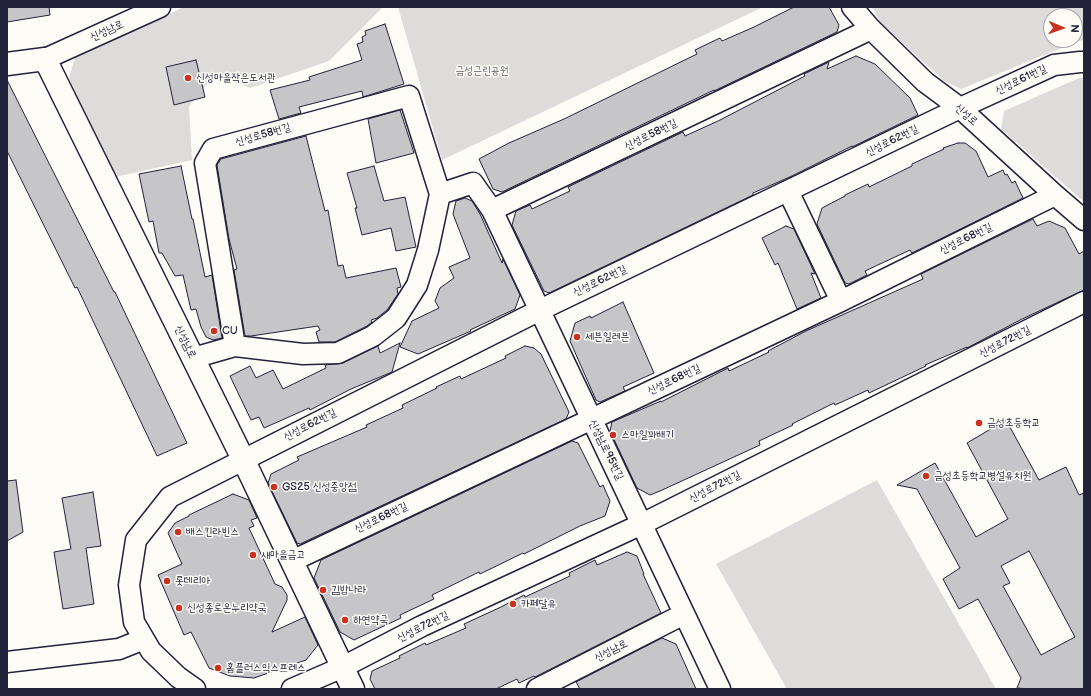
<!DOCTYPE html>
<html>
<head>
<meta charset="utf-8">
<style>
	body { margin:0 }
	#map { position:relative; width:1091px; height:696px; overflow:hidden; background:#fdfcf7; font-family:"Balsamiq Sans",sans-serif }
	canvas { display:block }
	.frame { position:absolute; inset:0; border:8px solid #22223b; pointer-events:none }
	.north { position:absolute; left:1043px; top:8px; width:40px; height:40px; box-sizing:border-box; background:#fdfcf7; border:1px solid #a5a5ac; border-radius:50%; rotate:92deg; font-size:11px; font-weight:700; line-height:16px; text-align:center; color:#22223b }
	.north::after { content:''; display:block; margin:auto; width:14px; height:18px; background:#c8321e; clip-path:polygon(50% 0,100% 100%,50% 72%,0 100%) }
</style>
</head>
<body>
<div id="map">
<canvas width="1091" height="696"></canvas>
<div class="frame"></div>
<div class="north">N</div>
</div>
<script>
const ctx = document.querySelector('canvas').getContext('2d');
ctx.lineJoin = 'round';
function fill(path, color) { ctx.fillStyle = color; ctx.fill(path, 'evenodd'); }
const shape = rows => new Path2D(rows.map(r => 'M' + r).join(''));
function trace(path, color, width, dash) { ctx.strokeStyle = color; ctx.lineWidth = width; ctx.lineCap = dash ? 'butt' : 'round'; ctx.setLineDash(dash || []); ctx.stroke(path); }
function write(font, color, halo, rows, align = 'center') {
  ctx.font = font + ' "Balsamiq Sans","Poor Story",sans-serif'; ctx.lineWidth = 3; ctx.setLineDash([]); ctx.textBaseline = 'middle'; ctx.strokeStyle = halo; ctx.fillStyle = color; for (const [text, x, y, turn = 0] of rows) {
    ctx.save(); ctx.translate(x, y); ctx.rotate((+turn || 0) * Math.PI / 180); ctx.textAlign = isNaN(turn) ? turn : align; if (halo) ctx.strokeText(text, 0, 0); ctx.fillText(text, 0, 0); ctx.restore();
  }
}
const green = shape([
	[184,7,383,7,329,61,250,88,216,73,189,106,192,160,115,177,69,78,75,57],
	[398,7,763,7,442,160],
	[872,7,1084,7,1084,40,1076,42,961,89,944,81,881,23],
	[1051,16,1075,16,1075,40,1051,40],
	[1084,77,1084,202,1001,129,1004,111,1079,78],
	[877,480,996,689,787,689,716,564]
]);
const building = shape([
	[7,7,49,7,50,15,7,22,7,7],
	[794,7,829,7,839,25,837,32,714,91,714,90,502,192,493,189,479,159,509,143,564,119,697,54,695,50,720,38,722,41,754,27,794,7],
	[385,24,404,84,363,97,362,91,299,107,301,113,279,119,270,90,310,80,309,77,362,60,357,44,363,42,362,37,366,35,365,31,385,24],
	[856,56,875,64,910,98,918,115,852,147,852,146,792,176,753,193,753,195,549,293,544,291,512,225,516,211,530,205,532,209,570,191,568,187,683,132,685,136,718,121,805,76,804,74,829,62,827,69,856,56],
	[196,60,205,97,174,105,166,67,196,60],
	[7,80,114,292,115,292,187,443,157,456,77,287,75,288,7,151,7,80],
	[400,110,414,153,376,163,368,119,400,110],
	[306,136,325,211,328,210,338,266,343,265,346,278,396,268,401,287,397,288,398,294,387,310,377,318,371,320,372,322,367,326,335,342,319,342,316,332,320,330,318,326,251,336,245,336,234,270,237,269,229,239,217,165,221,159,306,136],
	[958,143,965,143,976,151,988,177,1003,170,1005,175,1007,174,1012,183,1015,181,1023,198,912,253,910,250,865,271,867,275,849,284,845,283,817,224,822,208,845,196,845,195,868,184,869,187,912,166,912,164,944,149,943,148,958,143],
	[181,166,192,219,193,219,205,277,212,275,222,338,213,340,206,337,201,327,196,309,191,310,183,275,175,276,162,253,159,253,153,221,149,222,139,174,181,166],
	[374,166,384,201,405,197,416,247,396,251,391,228,362,235,355,208,357,208,347,173,374,166],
	[465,198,472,201,480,214,502,263,503,259,520,295,515,309,470,330,471,331,418,354,400,347,412,321,439,308,435,301,440,288,454,278,449,267,470,258,453,214,456,201,465,198],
	[1033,219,1037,226,1049,221,1065,228,1079,254,1084,251,1084,290,1022,319,967,348,967,347,925,365,926,366,869,393,868,390,835,405,834,403,792,424,793,425,759,441,760,445,660,491,650,495,637,488,610,431,612,422,661,401,661,402,728,368,729,371,769,352,768,351,806,331,923,279,921,274,1033,219],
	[786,226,794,229,815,274,811,273,821,298,797,309,778,263,775,265,762,238,786,226],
	[623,302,654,373,623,387,625,391,600,402,596,400,570,341,575,323,590,316,591,318,623,302],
	[400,343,392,372,351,389,310,410,309,408,264,428,259,417,251,420,230,376,250,366,256,378,273,370,283,389,326,368,325,365,343,363,378,346,380,353,400,343],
	[525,346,534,348,541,354,569,412,566,419,300,544,297,543,268,483,271,474,299,460,297,457,367,427,366,425,403,408,402,405,437,388,436,387,460,376,461,379,506,358,505,356,525,346],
	[1006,420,1039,480,1066,467,1079,495,1084,493,1084,689,1027,689,1017,688,1021,678,978,599,959,609,943,579,960,568,917,489,897,485,935,463,976,537,1008,519,967,443,1006,420],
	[1029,551,1075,637,1041,655,1003,586,1010,583,1001,566,1029,551],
	[572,441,578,443,600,487,603,485,610,501,605,516,580,526,524,554,523,553,480,574,479,572,432,595,434,599,400,615,401,618,354,640,340,632,314,578,321,560,572,441],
	[16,480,23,532,7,541,7,481,16,480],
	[93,492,101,546,86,548,94,604,63,609,54,552,71,549,62,498,93,492],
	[233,494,249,500,257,518,251,520,254,526,249,528,275,584,282,587,287,595,287,600,272,632,305,617,318,645,306,660,254,678,230,676,209,668,191,632,184,635,158,575,182,564,168,533,175,523,189,516,189,515,233,494],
	[627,552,637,556,644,574,643,574,661,613,535,677,534,676,519,683,517,679,496,689,375,689,370,679,372,671,400,658,399,656,425,643,426,645,466,628,464,624,501,607,524,595,525,597,570,576,569,573,595,560,597,565,627,552],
	[662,638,676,644,696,689,580,689,576,682,662,638]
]);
const minor = shape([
	[852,7,871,29,925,82,960,108,1055,195,1084,220],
	[45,59,160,7],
	[788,191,841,301],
	[492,210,720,689],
	[235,346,205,163,213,149,409,96,440,194],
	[193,358,235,346,303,354,338,353,373,336,396,318,417,285,428,250,440,194,473,183,492,210,871,29],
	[292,561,841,301,1055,195],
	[7,662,119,649,144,639],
	[195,689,178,677,151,651,134,622,129,585,136,540,170,497,540,310,960,108,1054,65,1080,62,1084,62],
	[292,689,343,667,422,626,642,524,1084,302],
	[537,689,684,614]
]);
const tertiary = shape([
	[7,64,45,59,243,459,353,689]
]);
const markers = [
	[188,78,4,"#c8321e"],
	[214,331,4,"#c8321e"],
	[577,337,4,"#c8321e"],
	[979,423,4,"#c8321e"],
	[613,435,4,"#c8321e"],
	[926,476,4,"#c8321e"],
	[274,487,4,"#c8321e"],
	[178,532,4,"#c8321e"],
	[253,555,4,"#c8321e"],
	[167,581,4,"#c8321e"],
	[323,590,4,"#c8321e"],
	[513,604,4,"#c8321e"],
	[179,608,4,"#c8321e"],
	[345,620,4,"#c8321e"],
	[218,668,4,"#c8321e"]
];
const streetNames = [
	["신성남로",107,31,-24],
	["신성로61번길",1021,80,-25],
	["신성로",966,115,41],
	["신성로58번길",263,135,-16],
	["신성로58번길",651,135,-26],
	["신성로62번길",892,141,-26],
	["신성로68번길",966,239,-26],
	["신성로62번길",600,281,-25],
	["신성남로",185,342,64],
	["신성로72번길",1005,342,-27],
	["신성로68번길",674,380,-25],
	["신성로62번길",310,425,-27],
	["신성남로95번길",606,450,64],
	["신성로72번길",715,487,-27],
	["신성로68번길",381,518,-25],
	["신성로72번길",423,627,-26],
	["신성남로",611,651,-27]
];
const parkNames = [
	["금성근린공원",482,71]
];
const poiNames = [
	["신성마을작은도서관",196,78],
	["CU",222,331],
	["세븐일레븐",585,337],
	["금성초등학교",987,423],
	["스마일꽈배기",621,435],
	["금성초등학교병설유치원",934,476],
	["GS25 신성중앙점",282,487],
	["배스킨라빈스",186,532],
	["새마을금고",261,555],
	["롯데리아",175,581],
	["김밥나라",331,590],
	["카페달유",521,604],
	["신성종로온누리약국",187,608],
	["하연약국",353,620],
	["홈플러스익스프레스",226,668]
];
fill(green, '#dddcdb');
fill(building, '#c6c6c8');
trace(building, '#22223b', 1);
trace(minor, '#22223b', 23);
trace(tertiary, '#22223b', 25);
trace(minor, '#fdfcf7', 20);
trace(tertiary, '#fdfcf7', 22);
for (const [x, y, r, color] of markers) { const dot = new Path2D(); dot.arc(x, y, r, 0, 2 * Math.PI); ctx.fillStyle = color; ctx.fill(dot); trace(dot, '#fdfcf7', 1.5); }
write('11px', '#22223b', '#fdfcf7', streetNames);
write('11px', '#5a5a6b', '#fdfcf7', parkNames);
write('11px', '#22223b', '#fdfcf7', poiNames, 'left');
</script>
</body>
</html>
